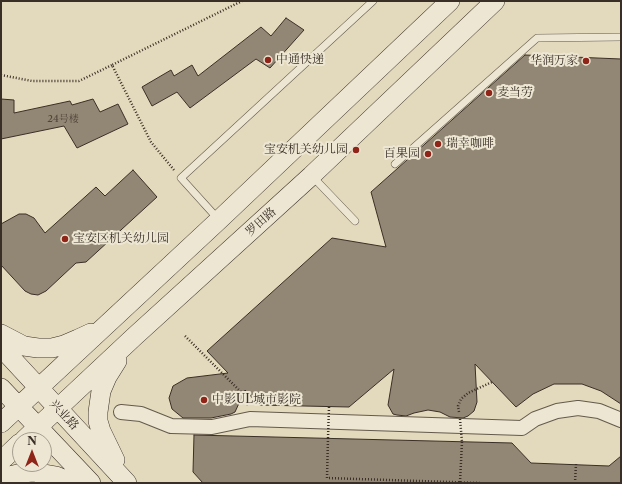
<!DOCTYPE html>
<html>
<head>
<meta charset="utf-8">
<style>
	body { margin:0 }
	#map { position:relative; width:622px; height:484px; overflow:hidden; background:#e3d9bc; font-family:"Libre Caslon Text",serif }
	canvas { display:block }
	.frame { position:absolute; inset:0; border:2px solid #3a2f26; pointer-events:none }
	.north { position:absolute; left:12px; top:432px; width:40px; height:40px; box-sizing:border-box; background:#ede6d3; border:1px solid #a59d8e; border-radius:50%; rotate:0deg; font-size:11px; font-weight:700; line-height:16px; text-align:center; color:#3a2f26 }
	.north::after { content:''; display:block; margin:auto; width:14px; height:18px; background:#8f2418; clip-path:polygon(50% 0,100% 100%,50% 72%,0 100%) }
</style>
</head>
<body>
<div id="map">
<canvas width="622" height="484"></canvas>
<div class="frame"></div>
<div class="north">N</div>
</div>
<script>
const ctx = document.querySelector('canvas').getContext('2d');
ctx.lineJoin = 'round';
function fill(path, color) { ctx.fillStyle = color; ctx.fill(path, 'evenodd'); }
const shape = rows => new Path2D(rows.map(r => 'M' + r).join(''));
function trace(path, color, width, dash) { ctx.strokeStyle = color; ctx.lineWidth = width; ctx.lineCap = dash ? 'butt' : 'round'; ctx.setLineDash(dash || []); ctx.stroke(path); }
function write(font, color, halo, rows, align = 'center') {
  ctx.font = font + ' "Libre Caslon Text","Noto Serif SC",serif'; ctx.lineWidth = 4; ctx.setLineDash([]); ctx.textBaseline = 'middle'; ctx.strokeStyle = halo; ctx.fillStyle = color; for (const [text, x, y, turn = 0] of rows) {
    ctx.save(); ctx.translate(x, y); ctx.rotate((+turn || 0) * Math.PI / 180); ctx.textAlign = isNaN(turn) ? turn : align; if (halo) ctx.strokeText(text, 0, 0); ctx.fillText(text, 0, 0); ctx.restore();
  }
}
const building = shape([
	[286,18,304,30,270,68,256,59,190,108,177,92,152,106,142,87,171,70,174,76,192,65,198,76,261,27,271,36,286,18],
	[525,55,621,59,621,404,601,391,582,384,554,384,533,394,516,407,475,364,477,402,474,411,468,416,463,418,450,417,440,412,428,410,414,413,406,416,397,415,393,414,388,405,394,369,349,407,259,405,245,390,235,412,231,414,211,418,183,418,172,409,169,398,173,386,187,378,228,373,207,351,332,238,386,247,371,192,525,55],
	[1,99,14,100,14,113,70,101,72,105,93,99,100,112,118,104,128,124,77,148,64,126,1,139,1,99],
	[133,170,157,197,86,262,76,263,46,291,38,295,31,294,25,291,1,265,1,224,19,214,26,214,34,218,45,233,96,187,105,196,133,170],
	[194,435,512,443,531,463,609,466,621,456,621,483,203,483,193,472,194,435]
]);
const path = shape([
	[1,75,32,81,79,81,112,65],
	[174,170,151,142,112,65,242,1],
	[185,336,241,392,247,402,248,405],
	[459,412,458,406,461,399,468,393,492,382],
	[328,438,327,478,481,483],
	[460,482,462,442],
	[575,483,576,464]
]);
const lane = shape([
	[395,164,537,38,621,37],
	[312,176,355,221],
	[219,220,181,178,373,1]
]);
const street = shape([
	[121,412,141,414,171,426,212,427,250,419,522,428,535,419,557,411,578,408,599,411,621,420]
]);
const secondary = shape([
	[1,334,24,346,38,348,52,348,64,345,78,339,91,333],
	[1,347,127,483],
	[1,388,91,483],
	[1,423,219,220,450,1],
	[24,440,135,336,311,176,495,1],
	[115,460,101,431,98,421,98,412,101,391,107,377,117,361],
	[1,461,20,443],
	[1,478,22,473,33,472,56,476,73,483]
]);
const pathBridge = shape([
	[460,419,462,442],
	[328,438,329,407]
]);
const markers = [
	[268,60,4,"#8f2418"],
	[586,61,4,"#8f2418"],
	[489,93,4,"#8f2418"],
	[438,144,4,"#8f2418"],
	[356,150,4,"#8f2418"],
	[428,154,4,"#8f2418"],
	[65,239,4,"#8f2418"],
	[204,400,4,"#8f2418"]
];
const numberNames = [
	["24号楼",63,119]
];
const poiNames = [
	["中通快递",276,60],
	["华润万家",578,61,"right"],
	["麦当劳",497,93],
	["瑞幸咖啡",446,144],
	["宝安机关幼儿园",348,150,"right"],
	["百果园",420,154,"right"],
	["宝安区机关幼儿园",73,239],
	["中影UL城市影院",212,400]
];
const streetNames = [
	["罗田路",261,222,-42],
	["兴业路",64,415,47]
];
fill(building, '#928774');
trace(building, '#3a2f26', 1);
trace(lane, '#645a4c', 8);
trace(street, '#645a4c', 16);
trace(secondary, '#3a2f26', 20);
trace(path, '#3a2f26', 2.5, [1, 2]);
trace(lane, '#ede6d3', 7);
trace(street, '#ede6d3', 14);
trace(secondary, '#ede6d3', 19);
trace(pathBridge, '#3a2f26', 2.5, [1, 2]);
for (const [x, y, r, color] of markers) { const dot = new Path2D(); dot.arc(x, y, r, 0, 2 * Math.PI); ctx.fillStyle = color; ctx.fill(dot); trace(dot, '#ede6d3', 1.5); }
write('10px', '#50453a', null, numberNames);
write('12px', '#3a2f26', '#ede6d3', poiNames, 'left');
write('12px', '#3a2f26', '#ede6d3', streetNames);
</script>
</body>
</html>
